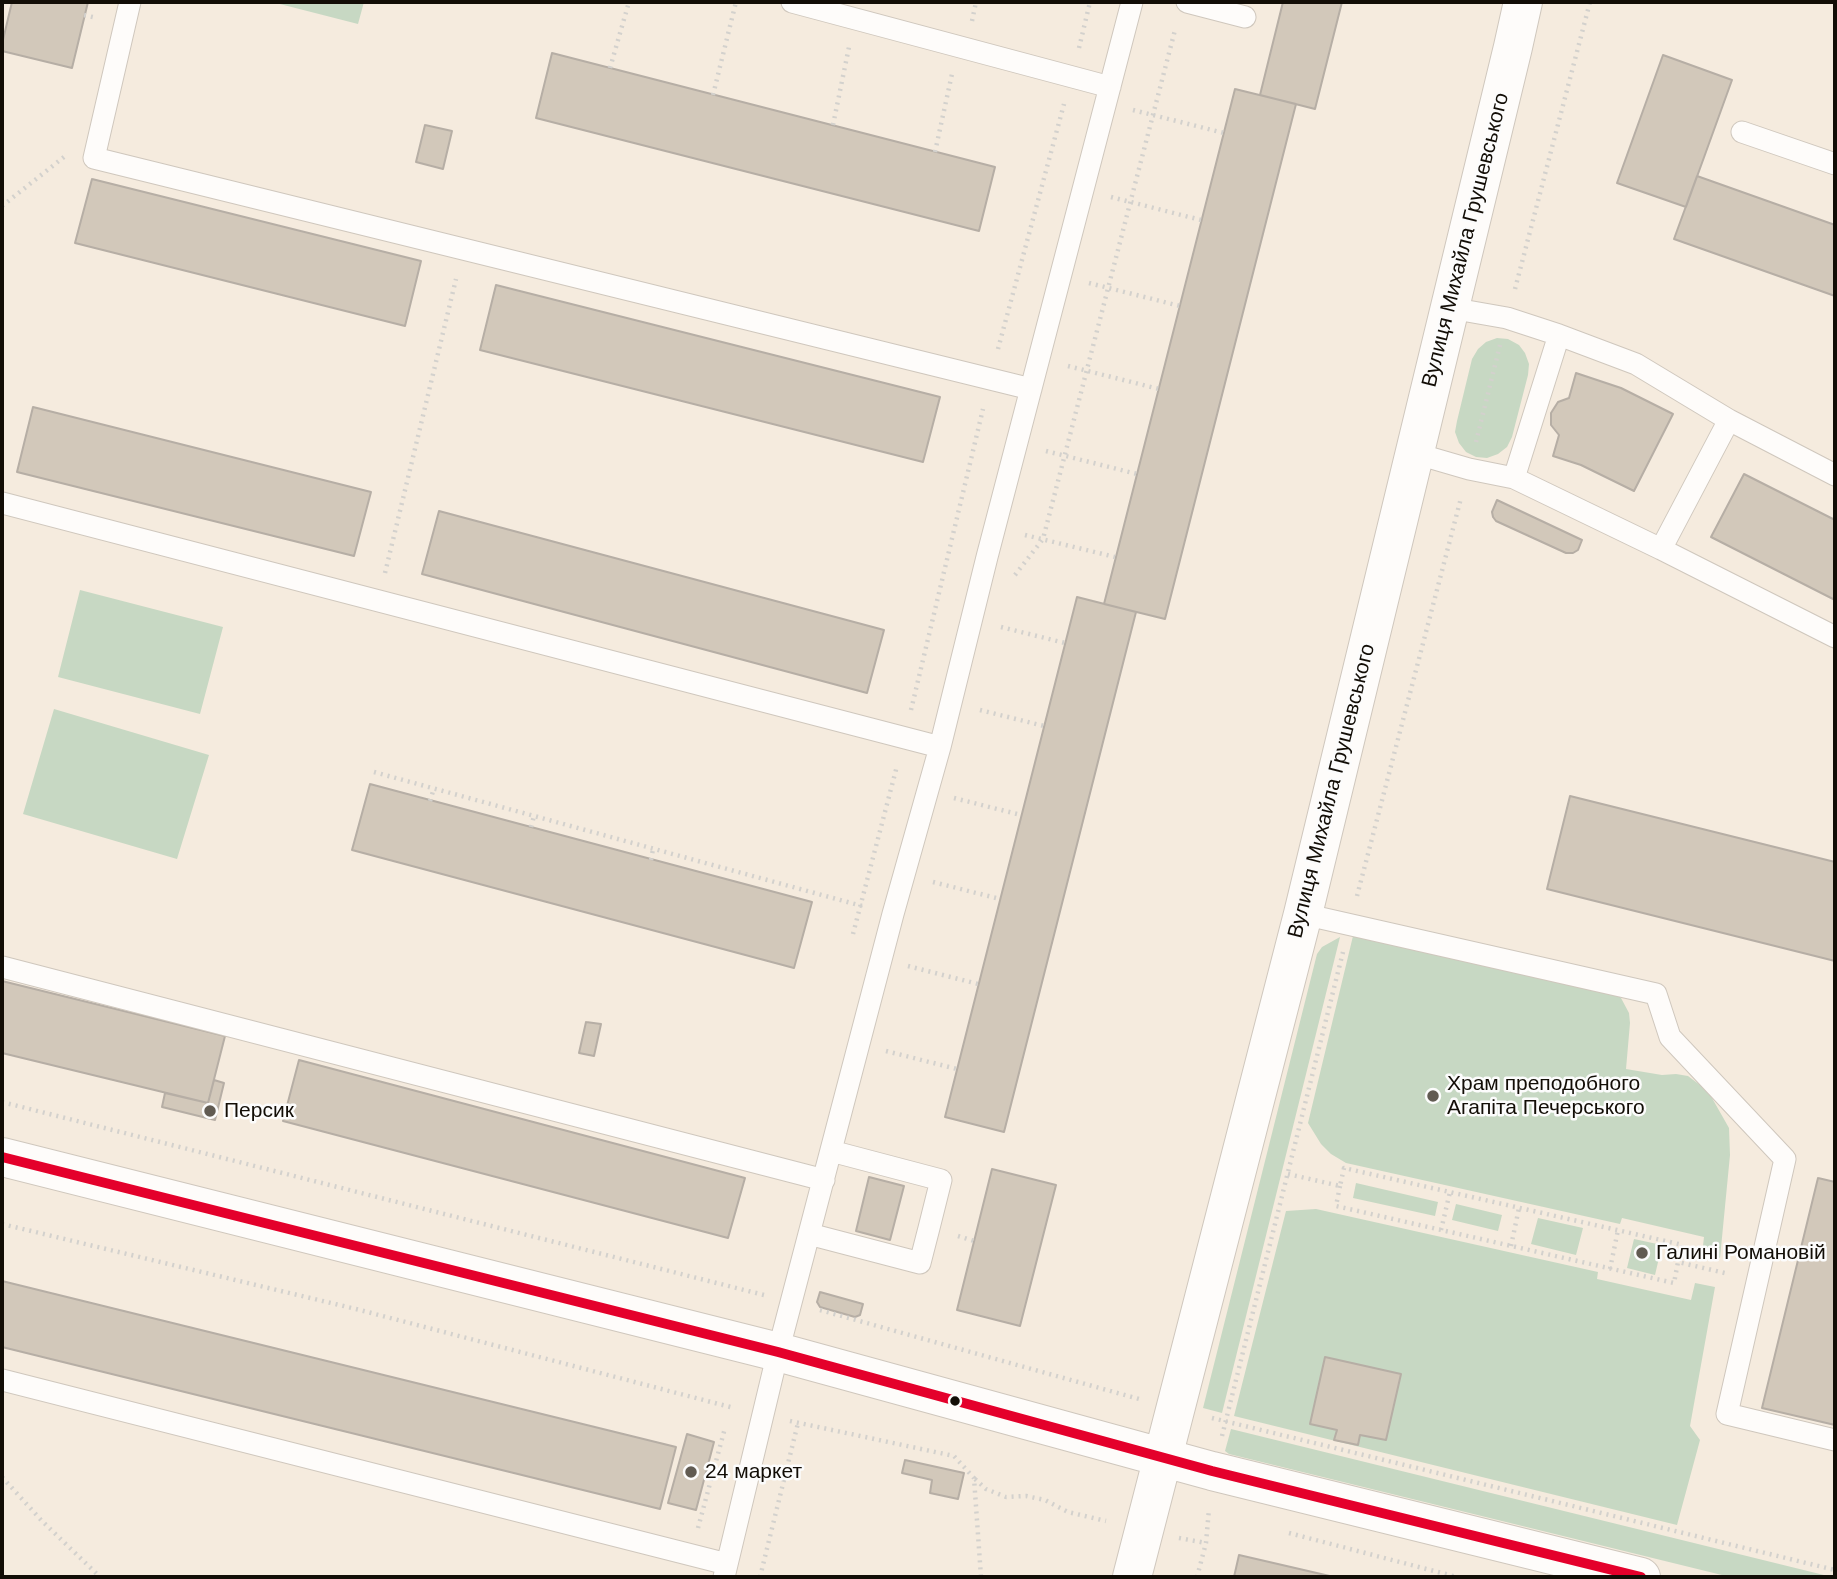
<!DOCTYPE html>
<html>
<head>
<meta charset="utf-8">
<style>
	body { margin:0 }
	#map { position:relative; width:1837px; height:1579px; overflow:hidden; background:#f5ebde; font-family:Helvetica,sans-serif }
	canvas { display:block }
	.frame { position:absolute; inset:0; border:4px solid #120d06; pointer-events:none }
</style>
</head>
<body>
<div id="map">
<canvas width="1837" height="1579"></canvas>
<div class="frame"></div>
</div>
<script>
const ctx = document.querySelector('canvas').getContext('2d');
ctx.lineJoin = 'round';
function fill(path, color) { ctx.fillStyle = color; ctx.fill(path, 'evenodd'); }
const shape = rows => new Path2D(rows.map(r => 'M' + r).join(''));
function trace(path, color, width, dash) { ctx.strokeStyle = color; ctx.lineWidth = width; ctx.lineCap = dash ? 'butt' : 'round'; ctx.setLineDash(dash || []); ctx.stroke(path); }
function write(font, color, halo, rows, align = 'center') {
  ctx.font = font + ' Helvetica,sans-serif'; ctx.lineWidth = 5; ctx.setLineDash([]); ctx.textBaseline = 'middle'; ctx.strokeStyle = halo; ctx.fillStyle = color; for (const [text, x, y, turn = 0] of rows) {
    ctx.save(); ctx.translate(x, y); ctx.rotate((+turn || 0) * Math.PI / 180); ctx.textAlign = isNaN(turn) ? turn : align; if (halo) ctx.strokeText(text, 0, 0); ctx.fillText(text, 0, 0); ctx.restore();
  }
}
const green = shape([
	[272,2,364,2,358,24],
	[1497,338,1508,339,1519,345,1525,353,1529,364,1528,375,1512,437,1507,447,1498,454,1487,458,1476,457,1466,452,1459,443,1455,432,1457,421,1472,359,1478,349,1486,342],
	[80,590,223,627,200,714,58,677],
	[54,709,209,755,177,859,23,814],
	[1353,936,1613,991,1621,998,1629,1013,1630,1023,1626,1069,1662,1075,1676,1074,1688,1076,1708,1091,1729,1128,1730,1155,1720,1258,1702,1254,1704,1237,1622,1218,1620,1224,1346,1163,1331,1154,1321,1144,1308,1123],
	[1340,937,1222,1413,1203,1408,1317,954,1322,947],
	[1356,1183,1438,1202,1435,1216,1353,1198],
	[1456,1204,1502,1215,1498,1231,1452,1220],
	[1316,1209,1598,1272,1597,1279,1691,1300,1695,1283,1715,1287,1690,1426,1700,1440,1677,1525,1234,1416,1286,1211],
	[1538,1218,1583,1228,1576,1255,1531,1244],
	[1634,1239,1662,1245,1655,1275,1627,1268],
	[1231,1429,1832,1577,1730,1577,1229,1454,1225,1451]
]);
const building = shape([
	[12,2,88,2,72,68,2,51,2,44,12,2],
	[1283,2,1342,2,1315,109,1260,95,1283,2],
	[552,53,995,167,979,231,536,118,552,53],
	[1663,55,1732,80,1686,207,1617,183,1663,55],
	[1235,89,1296,104,1165,619,1104,604,1235,89],
	[425,125,452,131,443,169,416,162,425,125],
	[1697,176,1835,225,1835,296,1674,239,1697,176],
	[92,179,421,261,405,326,75,243,92,179],
	[496,285,940,397,923,462,480,350,496,285],
	[1576,373,1621,388,1673,414,1634,491,1581,465,1553,456,1559,435,1551,425,1551,413,1558,402,1569,398,1576,373],
	[33,407,371,492,354,556,17,472,33,407],
	[1744,474,1835,520,1835,600,1711,537,1744,474],
	[1497,500,1582,540,1578,550,1573,553,1566,553,1496,521,1493,517,1492,512,1497,500],
	[439,511,884,630,867,693,422,574,439,511],
	[1077,597,1136,612,1004,1132,945,1117,1077,597],
	[370,784,812,902,794,968,352,850,370,784],
	[1570,796,1835,862,1835,961,1547,889,1570,796],
	[2,981,225,1036,208,1103,2,1053,2,981],
	[586,1022,601,1024,594,1056,579,1053,586,1022],
	[299,1060,745,1178,728,1238,283,1121,299,1060],
	[214,1080,224,1083,215,1120,162,1107,165,1093,208,1103,214,1080],
	[992,1169,1056,1185,1020,1326,957,1310,992,1169],
	[869,1177,904,1186,890,1240,856,1231,869,1177],
	[1818,1178,1835,1182,1835,1425,1762,1408,1818,1178],
	[2,1281,676,1447,660,1509,2,1347,2,1281],
	[820,1292,863,1304,860,1315,855,1317,820,1307,817,1302,820,1292],
	[1325,1357,1401,1374,1386,1440,1360,1435,1358,1445,1334,1440,1337,1430,1310,1424,1325,1357],
	[687,1434,714,1442,696,1510,668,1503,687,1434],
	[905,1460,964,1473,958,1499,930,1493,932,1480,902,1473,905,1460],
	[1239,1555,1334,1577,1234,1577,1239,1555]
]);
const path = shape([
	[84,15,97,18],
	[972,21,976,2],
	[1079,48,1090,2],
	[610,68,629,2],
	[713,95,736,2],
	[1133,110,1224,133],
	[833,125,849,47],
	[935,152,952,74],
	[1111,197,1201,220],
	[2,206,64,157],
	[1089,283,1180,306],
	[1515,289,1590,2],
	[998,349,1064,104],
	[1068,366,1159,389],
	[1476,442,1500,345],
	[1046,451,1137,474],
	[1025,535,1115,557],
	[385,573,456,279],
	[1015,575,1043,539,1175,30],
	[1001,627,1065,643],
	[911,710,983,409],
	[980,710,1044,726],
	[374,772,862,906],
	[954,798,1021,815],
	[430,801,434,788],
	[531,827,534,816],
	[651,860,653,849],
	[933,882,1000,899],
	[1357,896,1461,498],
	[853,934,897,766],
	[908,966,978,984],
	[886,1051,957,1069],
	[2,1102,764,1295],
	[1288,1174,1340,1186,1344,1168,1683,1245,1678,1262,1729,1274],
	[1340,1186,1336,1206,1674,1283,1678,1262],
	[2,1224,356,1309,734,1408],
	[1441,1230,1450,1192],
	[958,1236,974,1241],
	[1511,1246,1519,1208],
	[1610,1269,1618,1230],
	[820,1310,1139,1399],
	[1212,1418,1835,1570],
	[790,1421,954,1456,974,1478,981,1577],
	[1222,1436,1343,952],
	[2,1477,42,1521,100,1577],
	[975,1479,986,1489,1006,1497,1026,1496,1045,1500,1068,1512,1106,1521],
	[698,1528,725,1428],
	[1289,1533,1457,1577],
	[1179,1538,1206,1543],
	[760,1577,798,1423],
	[1197,1577,1206,1543,1209,1509]
]);
const lane = shape([
	[130,2,94,158,1031,389],
	[792,2,1110,87],
	[1187,2,1245,17],
	[1742,132,1835,164],
	[1729,420,1835,475],
	[1414,453,1469,469,1514,478,1559,335,1507,318,1450,308],
	[1514,478,1661,549,1729,420,1636,364,1559,335],
	[2,503,940,747],
	[1661,549,1835,637],
	[1303,914,1656,994,1670,1037,1785,1159,1727,1414,1835,1440],
	[2,967,824,1180],
	[809,1234,920,1263,929,1228,941,1180,831,1151],
	[2,1380,727,1564],
	[724,1577,778,1352,893,914,940,747,987,557,1132,2]
]);
const secondary = shape([
	[2,1157,778,1352,1212,1471,1641,1577],
	[1132,1577,1303,914,1513,47,1523,2]
]);
const bus1 = shape([
	[2,1157,778,1352,1212,1471,1641,1577]
]);
const markers = [
	[1433,1096,7,"#615b52"],
	[210,1111,7,"#615b52"],
	[1642,1253,7,"#615b52"],
	[955,1401,6,"#120d06"],
	[691,1472,7,"#615b52"]
];
const streetNames = [
	["Вулиця Михайла Грушевського",1466,240,-76],
	["Вулиця Михайла Грушевського",1332,791,-76]
];
const poiNames = [
	["Храм преподобного",1447,1084],
	["Агапіта Печерського",1447,1108],
	["Персик",224,1111],
	["Галині Романовій",1656,1253],
	["24 маркет",705,1472]
];
fill(green, '#c7d8c3');
fill(building, '#d2c8ba');
trace(building, '#b6aea5', 2);
trace(lane, '#cfc7bd', 23);
trace(secondary, '#cfc7bd', 40);
trace(path, '#d3d1cd', 4.5, [2, 5]);
trace(lane, '#fefcfa', 21);
trace(secondary, '#fefcfa', 38);
trace(bus1, '#e4002b', 10);
for (const [x, y, r, color] of markers) { const dot = new Path2D(); dot.arc(x, y, r, 0, 2 * Math.PI); ctx.fillStyle = color; ctx.fill(dot); trace(dot, '#fcfcfc', 2.5); }
write('21px', '#120d06', '#fcfcfc', streetNames);
write('21px', '#120d06', '#fcfcfc', poiNames, 'left');
</script>
</body>
</html>
